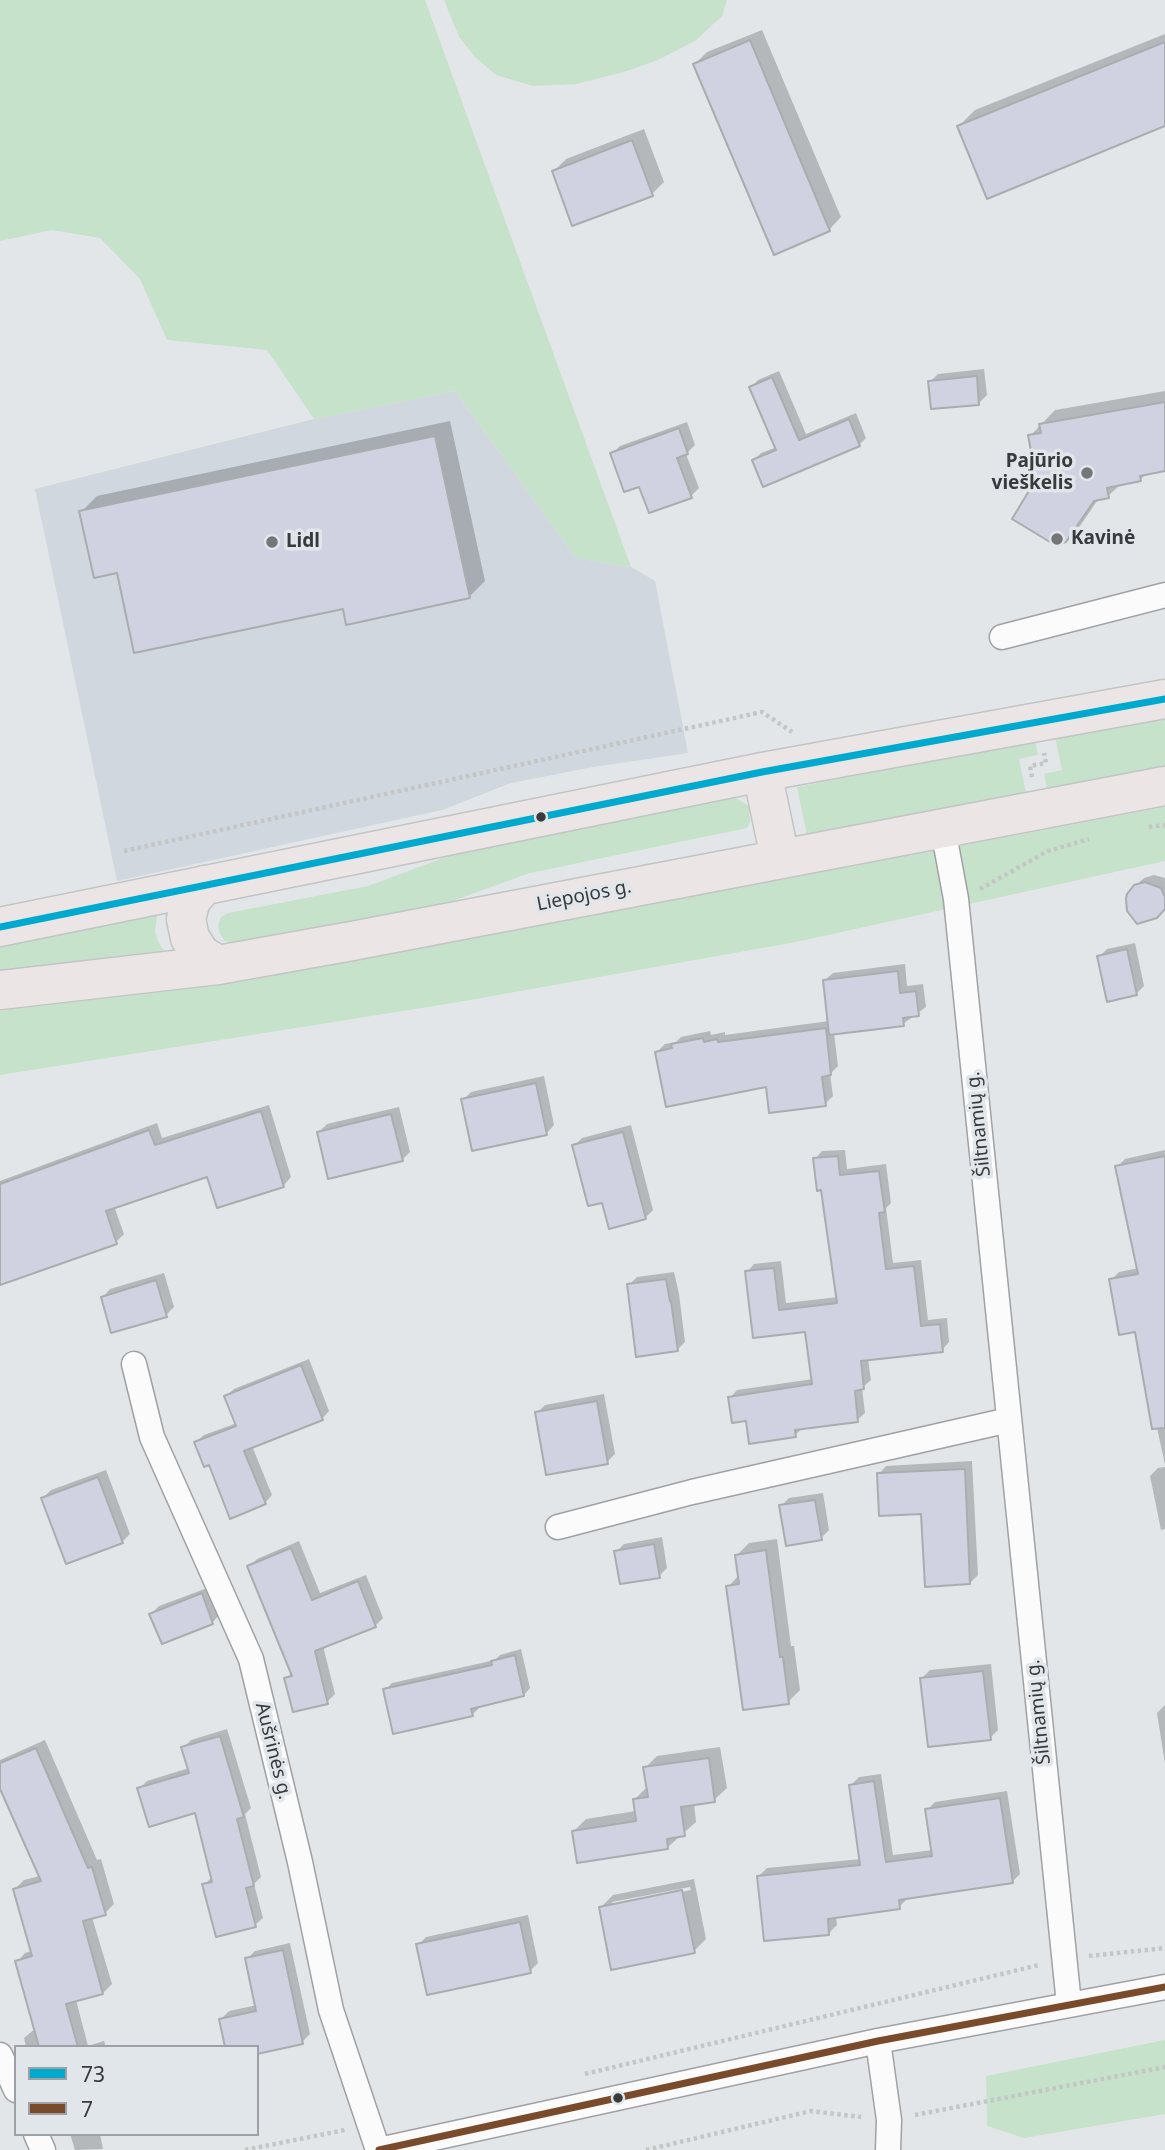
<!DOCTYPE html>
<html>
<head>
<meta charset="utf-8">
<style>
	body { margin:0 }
	#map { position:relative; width:1165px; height:2150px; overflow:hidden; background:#e3e6e9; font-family:"Noto Sans",sans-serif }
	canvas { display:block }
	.legend { position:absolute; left:14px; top:2045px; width:245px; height:91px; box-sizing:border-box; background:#e1e6eb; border:2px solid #9da1a5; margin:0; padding:9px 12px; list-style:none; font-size:21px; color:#383a3b }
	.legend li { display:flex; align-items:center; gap:14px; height:35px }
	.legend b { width:35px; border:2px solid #9da1a5 }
</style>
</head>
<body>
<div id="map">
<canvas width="1165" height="2150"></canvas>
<ul class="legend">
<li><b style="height:9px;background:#00a9ce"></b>73</li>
<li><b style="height:9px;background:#7a4b2a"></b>7</li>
</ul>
</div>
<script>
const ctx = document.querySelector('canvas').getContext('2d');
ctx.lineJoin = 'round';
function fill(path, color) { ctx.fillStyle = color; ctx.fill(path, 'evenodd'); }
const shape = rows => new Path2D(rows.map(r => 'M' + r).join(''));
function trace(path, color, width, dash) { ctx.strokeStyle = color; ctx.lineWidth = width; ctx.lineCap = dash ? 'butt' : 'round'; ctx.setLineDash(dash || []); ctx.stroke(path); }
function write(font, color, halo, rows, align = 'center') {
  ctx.font = font + ' "Noto Sans",sans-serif'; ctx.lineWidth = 7; ctx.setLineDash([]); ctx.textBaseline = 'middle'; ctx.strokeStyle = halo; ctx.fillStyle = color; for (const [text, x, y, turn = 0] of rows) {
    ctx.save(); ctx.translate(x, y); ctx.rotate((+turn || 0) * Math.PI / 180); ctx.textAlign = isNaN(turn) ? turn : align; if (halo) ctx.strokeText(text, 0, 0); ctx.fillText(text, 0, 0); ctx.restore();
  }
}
const built = shape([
	[455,391,576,558,631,567,655,581,688,753,593,767,511,783,442,810,117,881,35,489,314,419]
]);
const green = shape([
	[0,0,425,0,631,567,576,558,455,391,314,419,267,350,167,340,140,279,100,238,52,230,0,241],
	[444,0,727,0,722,16,695,41,658,60,627,71,577,84,533,86,496,75,475,57,459,37],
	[1165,715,1165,766,1047,788,1044,774,1062,770,1055,737],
	[1035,741,1038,755,1019,759,1026,793,807,835,797,787],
	[736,798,749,806,750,822,747,828,530,873,447,903,234,943,225,941,220,934,218,926,221,917,228,913,368,886,465,850],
	[1165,807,1165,861,796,942,453,1003,0,1075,0,1008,239,982],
	[158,909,155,931,158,941,164,951,0,969,0,942],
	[1165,2040,1165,2114,1024,2138,987,2126,986,2076]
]);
const shadow = shape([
	[762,30,841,217,829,230,695,64,707,52],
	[1165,34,1165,124,959,126,975,110],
	[644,129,664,182,652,194,554,171,566,159],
	[984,369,987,395,979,403,930,382,938,374],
	[779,371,806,434,856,413,866,438,859,445,754,460,761,453,777,447,751,387,758,380],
	[1165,391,1165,469,1147,473,1140,480,1121,484,1108,496,1099,498,1080,526,1065,541,1038,479,1030,436,1055,410],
	[450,421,485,581,469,597,345,606,118,571,81,512,97,496],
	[687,422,695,445,686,454,699,488,691,496,640,485,612,454,620,446],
	[1154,875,1165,878,1165,908,1131,890,1144,878],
	[1135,943,1144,986,1136,994,1099,957,1107,949],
	[905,964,907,986,923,984,926,1007,903,1024,834,1033,838,1066,830,1074,833,1096,825,1104,657,1052,665,1044,676,1042,681,1037,710,1031,711,1035,725,1032,725,1035,829,1021,825,980,833,973],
	[544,1076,554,1125,547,1133,463,1100,471,1092],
	[269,1105,291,1177,284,1185,218,1206,208,1174,114,1206,124,1234,116,1242,0,1284,0,1181,157,1123,162,1138],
	[399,1107,410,1152,402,1160,319,1132,327,1124],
	[631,1125,653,1210,645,1218,603,1201,574,1146,582,1138],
	[845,1150,847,1169,886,1164,891,1203,886,1208,893,1263,921,1260,928,1320,947,1318,949,1342,942,1350,868,1359,871,1380,862,1388,865,1413,857,1420,803,1428,795,1435,747,1419,730,1398,737,1390,813,1379,807,1330,754,1336,747,1272,754,1264,781,1261,786,1303,838,1297,823,1188,815,1159,822,1151],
	[1165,1150,1165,1465,1136,1330,1111,1280,1119,1272,1139,1268,1117,1167,1125,1159],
	[674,1272,679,1294,685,1342,677,1350,629,1285,637,1277],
	[164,1273,174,1307,166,1315,103,1297,110,1289],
	[309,1359,329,1411,322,1419,252,1446,272,1495,265,1503,210,1462,196,1442,204,1435,237,1423,226,1396,234,1389],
	[604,1394,615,1454,607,1462,537,1413,545,1405],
	[972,1461,978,1575,970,1583,923,1512,879,1474,886,1466],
	[1165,1467,1165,1529,1161,1530,1150,1476,1158,1468],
	[106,1470,130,1534,122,1542,43,1498,51,1490],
	[823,1493,829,1530,821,1538,781,1506,789,1498],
	[662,1537,667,1568,659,1576,616,1552,624,1544],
	[777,1539,791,1646,794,1646,800,1690,788,1702,728,1587,739,1575,737,1555,749,1543],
	[299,1541,320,1593,366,1575,383,1618,375,1626,323,1646,335,1694,327,1702,286,1678,293,1672,249,1567,257,1559],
	[210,1587,220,1614,213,1622,163,1642,151,1614,159,1606],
	[521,1649,530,1688,524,1695,479,1705,479,1708,472,1715,385,1690,392,1683,495,1660,500,1655],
	[991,1664,998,1730,990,1738,922,1678,930,1670],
	[1165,1705,1165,1764,1157,1713],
	[227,1729,251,1808,245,1814,261,1877,254,1884,263,1918,255,1925,204,1885,213,1876,196,1811,139,1789,147,1781,189,1768,183,1748,191,1740],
	[45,1740,97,1860,101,1859,114,1904,105,1913,92,1917,112,1984,103,1993,76,2000,88,2046,104,2041,106,2047,26,2047,24,2038,36,2028,17,1962,25,1953,32,1951,15,1889,24,1880,40,1876,0,1785,0,1760],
	[720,1747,727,1788,714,1800,694,1803,696,1822,668,1847,574,1831,586,1819,636,1811,634,1800,647,1787,645,1768,657,1756],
	[881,1774,893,1855,933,1850,927,1810,935,1802,1007,1791,1020,1874,1012,1882,907,1897,907,1899,899,1907,836,1916,837,1925,829,1933,759,1876,767,1868,861,1859,851,1785,859,1777],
	[694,1879,706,1939,694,1951,601,1907,613,1895],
	[690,1887,691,1890,612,1906,612,1902],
	[528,1915,538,1963,530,1971,418,1945,426,1937],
	[290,1943,310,2034,302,2042,257,2047,221,2019,229,2011,257,2005,247,1959,255,1951],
	[70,2134,100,2134,103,2149,75,2150]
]);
const building = shape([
	[750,40,830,231,774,255,693,64,750,40],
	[1165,42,1165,126,987,199,957,126,1165,42],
	[632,140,653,196,572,226,552,171,632,140],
	[977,376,979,405,931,409,928,381,977,376],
	[772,377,799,440,849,419,860,446,763,487,752,460,776,450,749,387,772,377],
	[1165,402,1165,471,1140,476,1141,481,1107,488,1109,498,1094,501,1066,542,1055,545,1012,519,1036,479,1028,435,1041,433,1039,424,1165,402],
	[679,428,688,454,677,458,692,498,649,513,639,487,624,492,610,453,679,428],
	[435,436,470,598,346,625,343,609,134,653,117,573,94,578,79,511,435,436],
	[1145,882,1161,888,1165,897,1165,909,1157,918,1137,924,1127,911,1126,899,1127,894,1134,885,1145,882],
	[1127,949,1137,995,1107,1002,1097,956,1127,949],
	[898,971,900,993,916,991,919,1016,903,1018,904,1026,829,1035,823,980,898,971],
	[826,1028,831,1075,822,1077,826,1106,769,1113,766,1087,666,1107,655,1052,672,1048,671,1044,703,1038,704,1042,717,1039,718,1042,826,1028],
	[536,1083,547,1135,472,1151,461,1099,536,1083],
	[261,1111,284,1187,217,1208,207,1177,106,1211,117,1244,0,1285,0,1184,149,1130,155,1145,261,1111],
	[391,1114,403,1161,328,1179,317,1132,391,1114],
	[623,1132,646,1219,609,1229,602,1203,588,1206,572,1145,623,1132],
	[838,1156,840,1175,879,1171,885,1212,879,1213,886,1269,914,1266,921,1326,940,1324,943,1352,861,1361,864,1389,855,1391,858,1422,795,1430,796,1437,749,1444,746,1421,732,1423,728,1397,812,1384,805,1332,753,1338,745,1271,774,1268,779,1310,837,1303,821,1190,817,1191,813,1158,838,1156],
	[1165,1156,1165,1428,1152,1429,1135,1332,1119,1335,1109,1279,1138,1274,1115,1166,1165,1156],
	[666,1279,670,1301,671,1301,678,1351,636,1357,627,1284,666,1279],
	[156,1280,167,1317,111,1333,101,1297,156,1280],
	[301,1365,323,1420,244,1451,266,1504,230,1519,209,1465,204,1467,194,1442,236,1426,224,1396,301,1365],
	[597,1401,608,1464,546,1475,535,1412,597,1401],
	[965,1469,970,1584,925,1587,921,1514,879,1516,877,1473,965,1469],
	[98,1477,123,1543,66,1564,41,1498,98,1477],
	[815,1500,822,1540,786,1546,779,1505,815,1500],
	[654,1544,660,1578,620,1584,614,1551,654,1544],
	[291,1548,312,1600,358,1581,376,1627,315,1651,328,1704,293,1712,284,1678,292,1676,247,1566,291,1548],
	[766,1550,780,1657,783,1657,789,1704,743,1710,726,1586,739,1584,735,1555,766,1550],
	[202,1593,213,1624,162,1644,149,1614,202,1593],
	[515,1655,524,1696,471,1709,473,1716,393,1734,383,1689,492,1665,491,1661,515,1655],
	[983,1671,991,1740,928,1747,920,1678,983,1671],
	[220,1736,244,1817,237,1819,254,1886,246,1888,256,1927,216,1937,202,1884,212,1882,195,1813,149,1827,137,1788,189,1773,181,1747,220,1736],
	[36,1748,88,1868,92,1867,106,1915,83,1921,103,1994,66,2004,78,2047,39,2047,15,1961,32,1956,13,1889,41,1881,0,1789,0,1763,36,1748],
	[709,1758,715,1802,681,1807,685,1836,667,1839,668,1849,577,1863,572,1831,636,1821,633,1799,648,1797,643,1767,709,1758],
	[874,1781,886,1862,932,1856,925,1809,1000,1798,1013,1883,899,1900,900,1909,828,1919,829,1935,764,1941,757,1876,860,1865,849,1785,874,1781],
	[682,1890,695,1953,611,1970,599,1907,682,1890],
	[520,1922,531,1973,427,1995,416,1944,520,1922],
	[283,1950,303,2044,257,2054,257,2047,225,2047,219,2019,256,2011,245,1958,283,1950]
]);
const path = shape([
	[1032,777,1030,766,1046,763,1044,753],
	[1149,827,1165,825],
	[124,851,762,712,792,732],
	[980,889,1048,851,1089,839],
	[1089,1956,1165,1948],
	[585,2074,1039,1965],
	[915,2115,1165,2067],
	[245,2150,345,2130],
	[646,2150,811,2111,861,2117]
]);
const minor = shape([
	[1002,637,1165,595],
	[943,829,956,899,1069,2004],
	[134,1364,152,1437,251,1659,300,1862,331,2010,378,2150],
	[558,1527,692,1492,1009,1420],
	[878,2041,889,2120,888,2150],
	[0,2055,16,2090],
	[36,2134,43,2150],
	[379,2150,878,2041,1165,1987]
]);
const primary = shape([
	[762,772,780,858],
	[204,885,191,900,186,919,190,938,201,955,218,965],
	[0,927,762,772,1165,699],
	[0,990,218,965,352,941,1165,786]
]);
const bus1 = shape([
	[0,927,762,772,1165,699]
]);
const bus2 = shape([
	[379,2150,878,2041,1165,1987]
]);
const markers = [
	[1087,473,7,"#747678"],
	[1057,539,7,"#747678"],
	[272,542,7,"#747678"],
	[541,817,6,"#383a3b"],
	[618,2098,6,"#383a3b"]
];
const poiNames = [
	["Pajūrio",1073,462,"right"],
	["vieškelis",1073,484,"right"],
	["Kavinė",1071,539],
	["Lidl",286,542]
];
const streetNames = [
	["Liepojos g.",584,896,-11],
	["Šiltnamių g.",979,1124,-96],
	["Šiltnamių g.",1039,1712,-96],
	["Aušrinės g.",273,1751,76]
];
fill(built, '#d0d7de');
fill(green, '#c6e2ca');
fill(shadow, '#0003');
fill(building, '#d0d2e1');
trace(building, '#aaacae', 2);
trace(minor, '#9fa1a3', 27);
trace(primary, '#c2c4c5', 41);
trace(path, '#c4c6c6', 4.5, [3.5, 3.5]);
trace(minor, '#fbfbfc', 24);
trace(primary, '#ebe5e6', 38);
trace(bus1, '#00a9ce', 7);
trace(bus2, '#7a4b2a', 7);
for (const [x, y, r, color] of markers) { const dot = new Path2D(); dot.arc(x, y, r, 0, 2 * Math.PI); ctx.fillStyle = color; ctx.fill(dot); trace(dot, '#e1e6eb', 2.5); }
write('bold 19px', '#383a3b', '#e1e6eb', poiNames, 'left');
write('19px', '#383a3b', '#e1e6eb', streetNames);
</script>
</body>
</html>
